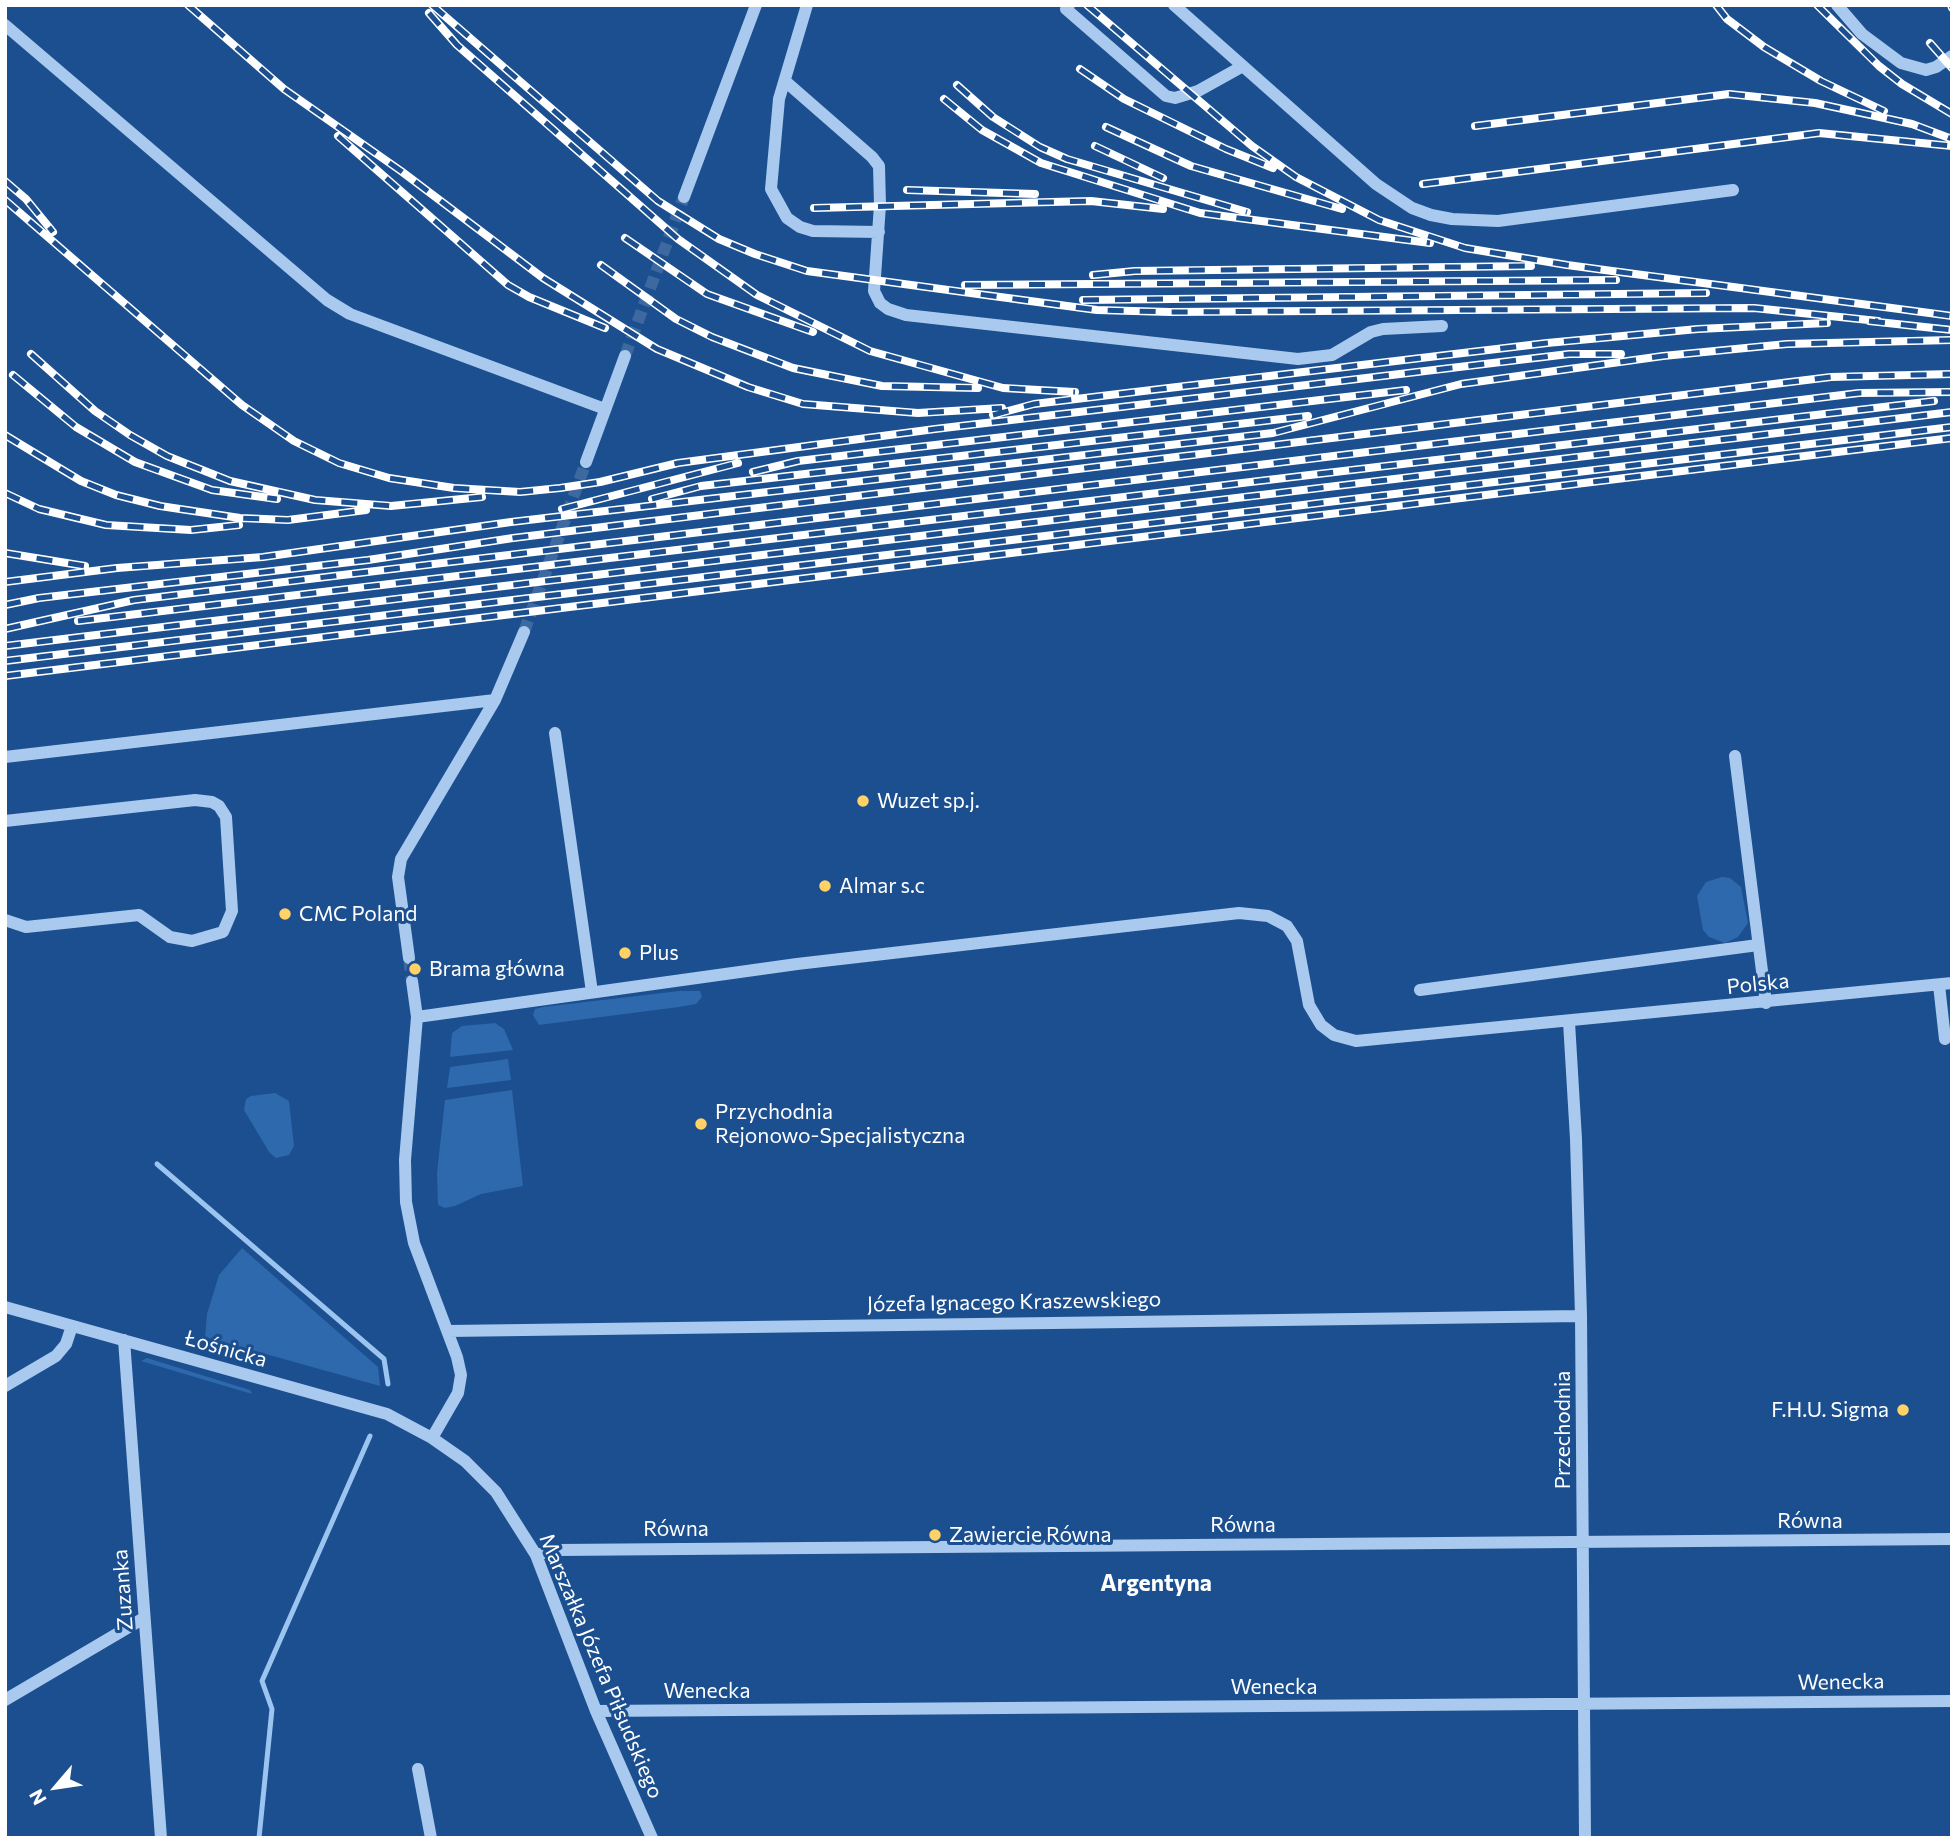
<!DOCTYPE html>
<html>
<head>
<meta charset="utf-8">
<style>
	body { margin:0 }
	#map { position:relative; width:1957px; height:1843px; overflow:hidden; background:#1b4f8f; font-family:Commissioner,sans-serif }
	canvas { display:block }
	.frame { position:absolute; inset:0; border:7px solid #fff; pointer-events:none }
	.north { position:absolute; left:21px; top:1752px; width:70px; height:70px; -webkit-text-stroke:5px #1b4f8f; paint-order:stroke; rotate:241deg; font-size:19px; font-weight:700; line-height:28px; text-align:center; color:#fff }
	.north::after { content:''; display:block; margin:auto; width:24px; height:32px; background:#fff; clip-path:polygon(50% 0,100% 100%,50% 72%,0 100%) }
</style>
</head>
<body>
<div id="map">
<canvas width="1957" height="1843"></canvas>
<div class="frame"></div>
<div class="north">N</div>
</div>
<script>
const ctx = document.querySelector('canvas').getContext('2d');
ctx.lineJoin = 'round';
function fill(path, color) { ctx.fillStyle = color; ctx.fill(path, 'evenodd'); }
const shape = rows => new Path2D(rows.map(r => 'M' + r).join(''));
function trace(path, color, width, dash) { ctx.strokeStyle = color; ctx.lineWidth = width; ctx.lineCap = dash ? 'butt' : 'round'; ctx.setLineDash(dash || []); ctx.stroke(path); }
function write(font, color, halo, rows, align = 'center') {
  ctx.font = font + ' Commissioner,sans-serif'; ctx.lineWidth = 6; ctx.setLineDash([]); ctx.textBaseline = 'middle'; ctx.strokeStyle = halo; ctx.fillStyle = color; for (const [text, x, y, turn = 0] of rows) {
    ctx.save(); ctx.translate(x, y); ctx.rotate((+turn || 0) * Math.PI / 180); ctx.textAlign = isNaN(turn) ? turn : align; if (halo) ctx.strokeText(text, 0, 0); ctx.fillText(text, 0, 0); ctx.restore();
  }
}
const green = shape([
	[1722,877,1730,878,1741,887,1748,923,1738,937,1725,943,1709,937,1703,930,1697,896,1706,882],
	[679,991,700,991,702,997,696,1004,679,1007,539,1025,533,1015,535,1009,543,1007],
	[495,1023,504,1029,513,1050,450,1057,452,1033,462,1026],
	[508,1059,511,1080,447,1088,450,1067],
	[512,1090,523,1186,481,1194,455,1206,445,1208,438,1205,437,1173,445,1100],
	[275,1093,289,1101,294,1146,289,1155,276,1158,269,1152,244,1110,246,1099,251,1096],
	[242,1248,378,1367,380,1386,205,1337,207,1314,219,1275],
	[147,1358,250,1390,252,1394,141,1361]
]);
const stream = shape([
	[157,1164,384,1359,388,1384],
	[259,1838,272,1709,262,1681,370,1436]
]);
const minorTunnel = shape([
	[625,356,684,197],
	[524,632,586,462],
	[409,958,412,981]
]);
const minor = shape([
	[807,5,779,99,771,189,787,218,800,227,813,231,879,232],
	[1069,5,1066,9,1166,96,1175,98,1198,91,1243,66],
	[1174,5,1376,184,1412,208,1431,215,1452,219,1498,221,1733,190],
	[1837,5,1862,34,1901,63,1926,70,1936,67,1952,56],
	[5,25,327,300,350,314,605,409],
	[785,81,872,157,879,166,880,205,874,291,880,303,888,309,906,315,1298,359,1332,355,1371,332,1383,329,1442,326],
	[684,197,756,5],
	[586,462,625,356],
	[555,733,592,992],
	[1735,756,1766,1003],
	[5,757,495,700],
	[5,821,195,800,212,802,219,806,226,817,232,911,223,932,192,941,170,937,139,915,26,927,5,920],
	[409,958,398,877,401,859,495,700,524,632],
	[412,981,417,1017,405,1160,406,1202,414,1243,457,1357,461,1375,458,1393,432,1438],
	[1939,985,1945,1039],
	[1420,990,1758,945],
	[417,1017,797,964,1239,913,1268,916,1287,926,1297,941,1309,1005,1321,1025,1334,1035,1356,1041,1952,983],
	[1569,1022,1576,1139,1581,1316,1585,1838],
	[5,1307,387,1414,432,1438,465,1461,496,1492,536,1555,596,1711,652,1838],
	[448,1331,1581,1316],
	[124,1340,161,1838],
	[5,1386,56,1356,66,1344,72,1326],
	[536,1555,557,1550,1952,1539],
	[5,1700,144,1618],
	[596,1711,1952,1701],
	[418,1769,431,1838]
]);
const rail = shape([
	[188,5,284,89,401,171,543,278,657,349,748,387,803,404,918,413,1002,408],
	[432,5,658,201,719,239,755,254,807,271,1097,310,1170,312,1754,308,1878,321],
	[1087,5,1252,146,1296,177,1379,220,1465,248,1567,265,1952,316],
	[1716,5,1727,19,1764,47,1821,81,1884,111],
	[1817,5,1879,66,1902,84,1952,114],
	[1951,5,1952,8],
	[429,13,457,45,678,239,757,295,870,351,1003,388,1075,392],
	[1930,43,1952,68],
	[1080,69,1124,99,1226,149,1273,168],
	[957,85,993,117,1040,147,1067,159,1247,212],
	[944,99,982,130,1041,163,1200,213,1430,243],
	[1475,126,1729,94,1815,103,1912,124,1952,139],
	[1106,127,1191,166,1342,209],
	[338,136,508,285,529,297,605,328],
	[1095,146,1163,178],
	[5,181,26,199,53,232],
	[1423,184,1819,133,1952,146],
	[907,190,1035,194],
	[5,200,242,405,294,441,339,463,389,478,454,488,520,492,560,488,600,482,678,463,935,429,1569,354,1621,354],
	[814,208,1091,201,1163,209],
	[625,238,707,294,813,332],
	[601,265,676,319,712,337,793,368,882,386,978,388],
	[1093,275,1135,271,1531,266],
	[965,285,1616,280],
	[1083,300,1706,293],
	[1869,321,1952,330],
	[31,354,95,411,130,435,167,456,230,481,315,500,391,506,482,497],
	[13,375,76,427,135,462,212,490,277,499],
	[993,415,1034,404,1547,343,1698,329,1827,323],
	[5,435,81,481,116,495,160,506,240,518,288,520,366,510],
	[753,472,798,461,1406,390],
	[5,493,39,509,106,525,191,530,239,525],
	[652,499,701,486,1308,416],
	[562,509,738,463],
	[5,553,85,566],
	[5,582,117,568,263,557,511,522,1273,433,1461,384,1663,356,1787,344,1952,340],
	[5,605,39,598,368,560,513,538,1831,377,1952,374],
	[78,621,1934,401],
	[5,629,134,600,1859,393,1952,392],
	[5,646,1952,412],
	[5,661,1952,427],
	[5,676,1952,438]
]);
const markers = [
	[863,801,7,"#ffd166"],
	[825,886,7,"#ffd166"],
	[285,914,7,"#ffd166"],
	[625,953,7,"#ffd166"],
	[415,969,7,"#ffd166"],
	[701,1124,7,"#ffd166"],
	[1903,1410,7,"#ffd166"],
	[935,1535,7,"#ffd166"]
];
const poiNames = [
	["Wuzet sp.j.",877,801],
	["Almar s.c",839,886],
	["CMC Poland",299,914],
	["Plus",639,953],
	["Brama główna",429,969],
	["Przychodnia",715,1112],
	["Rejonowo-Specjalistyczna",715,1136],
	["F.H.U. Sigma",1889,1410,"right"],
	["Zawiercie Równa",949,1535]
];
const streetNames = [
	["Polska",1758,984,-6],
	["Józefa Ignacego Kraszewskiego",1014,1302,-1],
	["Łośnicka",226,1349,16],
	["Przechodnia",1563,1430,-90],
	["Równa",1810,1521],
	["Równa",1243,1525],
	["Równa",676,1529],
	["Zuzanka",123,1590,-94],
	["Marszałka Józefa Piłsudskiego",601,1666,67],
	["Wenecka",1841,1682,-1],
	["Wenecka",1274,1687],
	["Wenecka",707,1691]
];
const neighbourhoodNames = [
	["Argentyna",1156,1583]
];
fill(green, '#2e69ad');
trace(stream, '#9cc4f0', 5);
trace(minorTunnel, '#3d69a0', 12, [12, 6]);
trace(minor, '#a9c9ee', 12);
trace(rail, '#fff', 8);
trace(rail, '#1b4f8f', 5, [16]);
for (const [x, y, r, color] of markers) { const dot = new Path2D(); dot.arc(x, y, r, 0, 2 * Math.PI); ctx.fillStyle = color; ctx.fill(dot); trace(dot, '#1b4f8f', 2.5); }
write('21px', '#fff', '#1b4f8f', poiNames, 'left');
write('21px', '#fff', '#1b4f8f', streetNames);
write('bold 23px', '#fff', '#1b4f8f', neighbourhoodNames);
</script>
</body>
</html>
